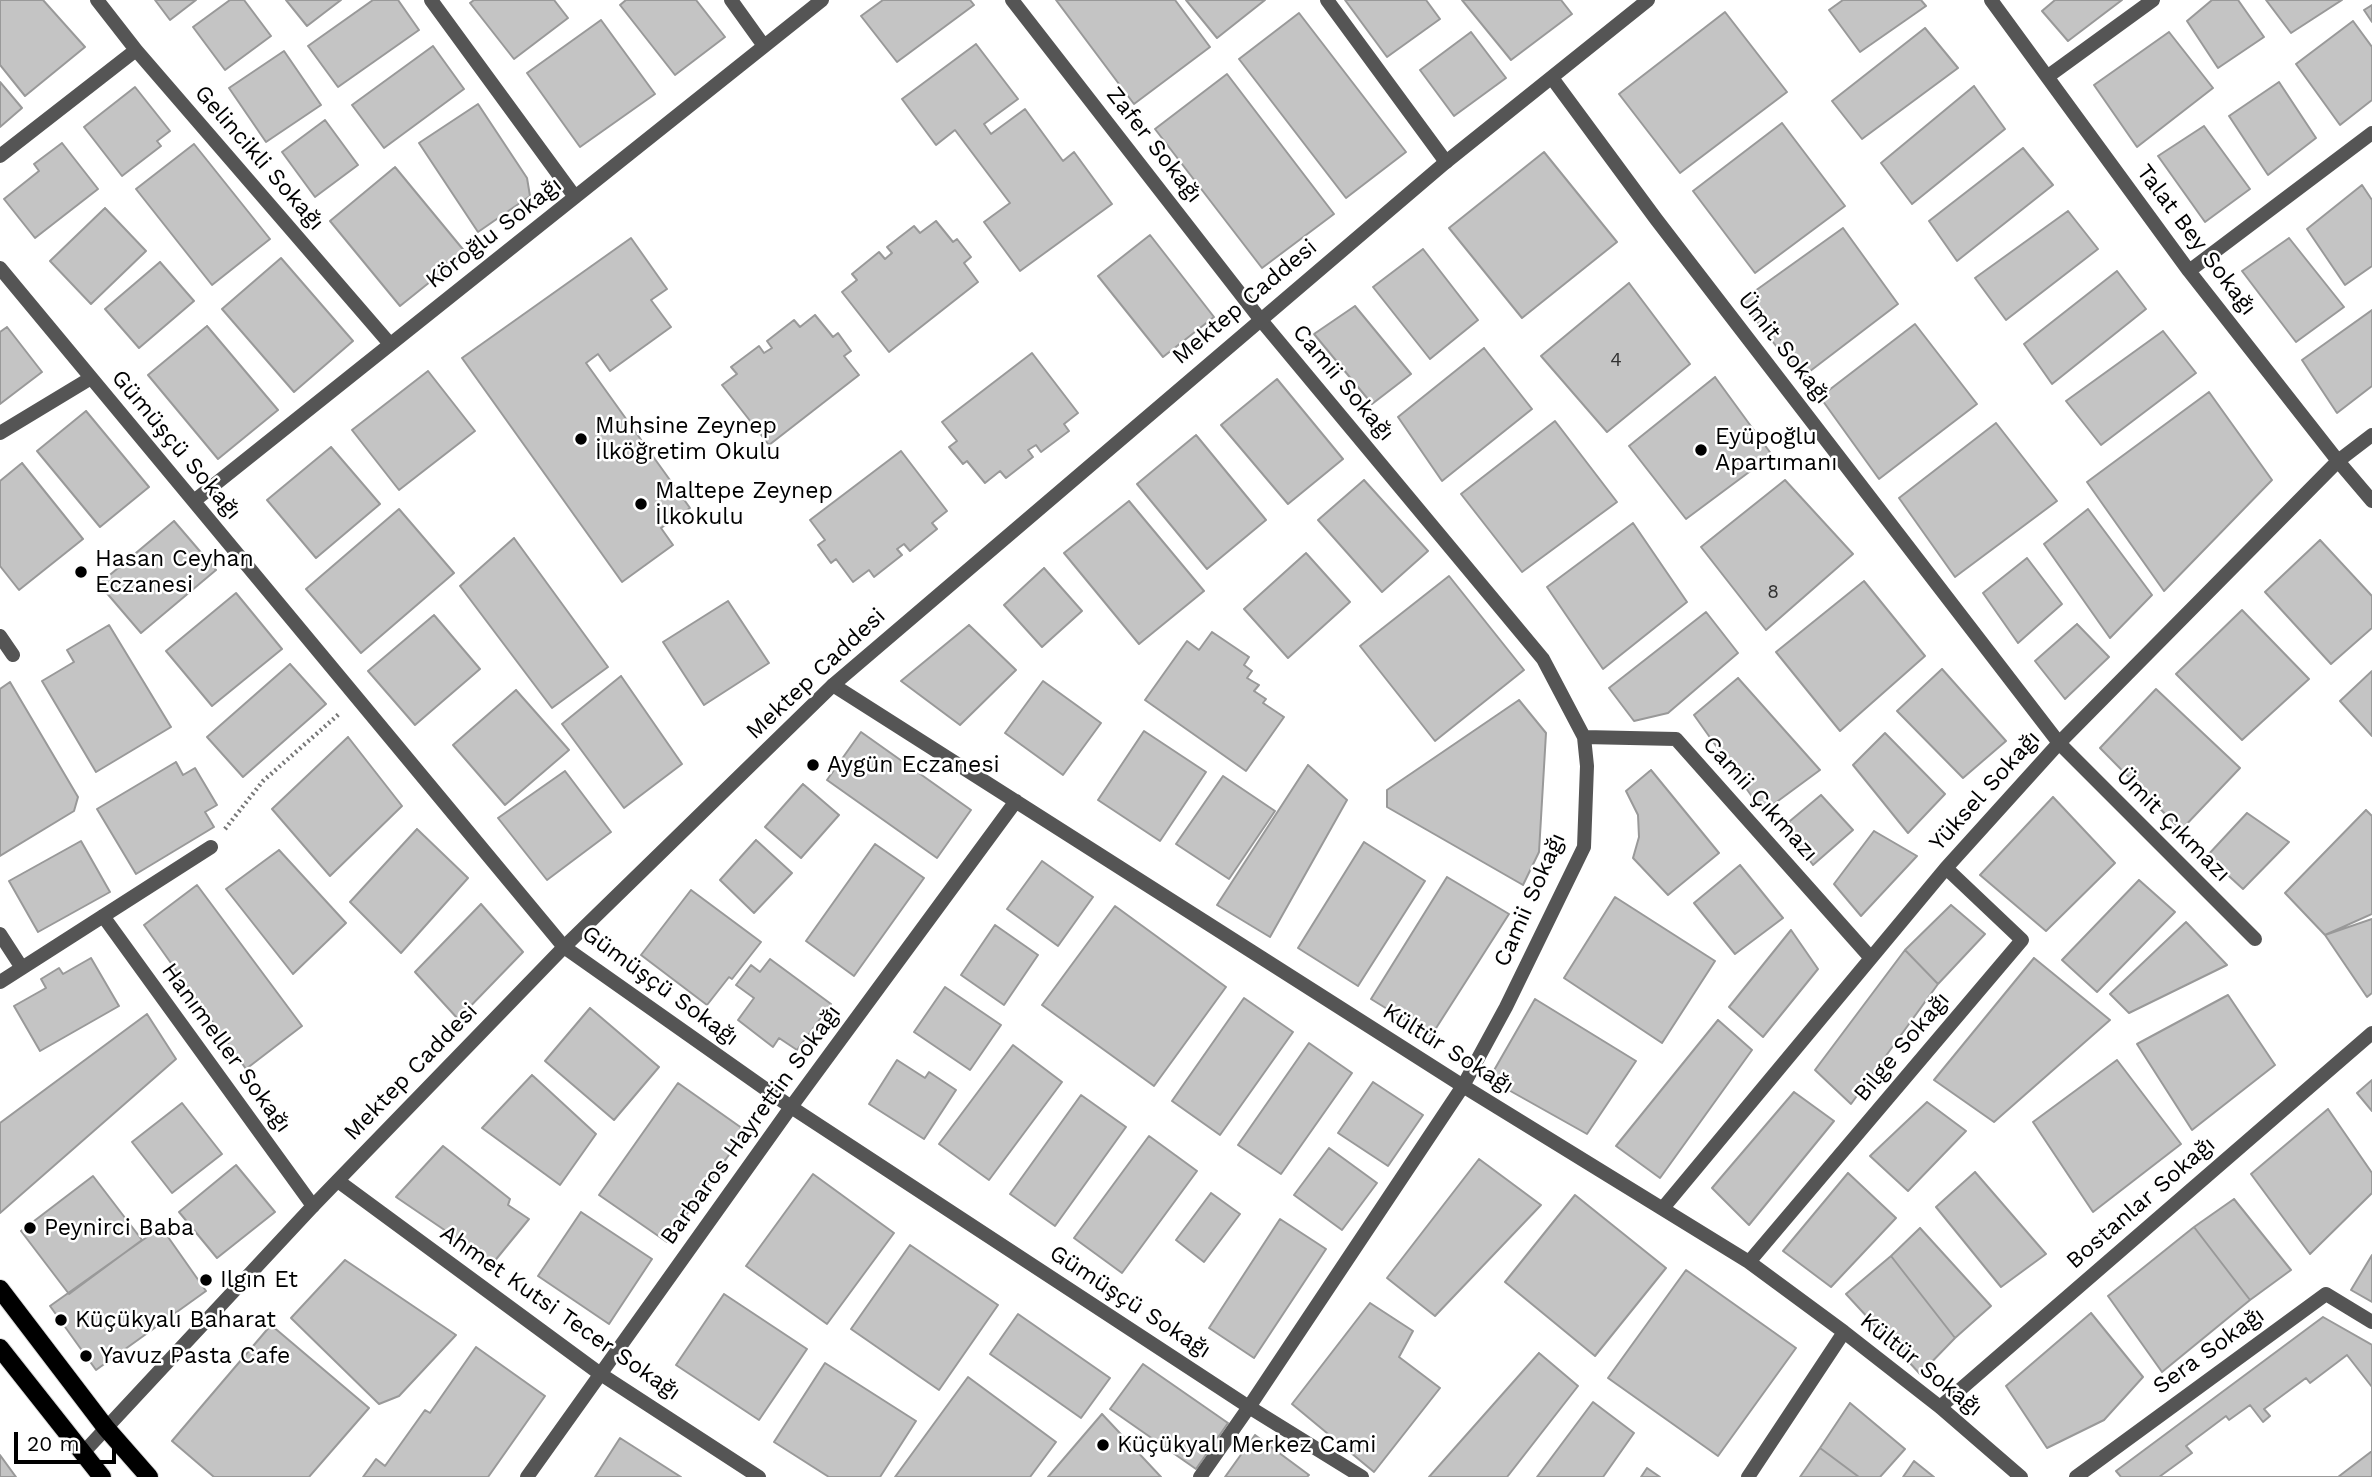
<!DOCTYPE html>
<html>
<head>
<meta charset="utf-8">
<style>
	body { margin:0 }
	#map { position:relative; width:2372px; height:1477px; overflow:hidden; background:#fff; font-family:"Work Sans",sans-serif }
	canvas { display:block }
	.scale { position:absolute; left:14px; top:1432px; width:102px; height:32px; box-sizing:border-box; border:4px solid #000; border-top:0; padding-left:9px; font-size:21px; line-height:24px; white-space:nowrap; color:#000; -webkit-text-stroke:5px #fff; paint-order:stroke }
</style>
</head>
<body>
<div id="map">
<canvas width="2372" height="1477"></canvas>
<div class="scale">20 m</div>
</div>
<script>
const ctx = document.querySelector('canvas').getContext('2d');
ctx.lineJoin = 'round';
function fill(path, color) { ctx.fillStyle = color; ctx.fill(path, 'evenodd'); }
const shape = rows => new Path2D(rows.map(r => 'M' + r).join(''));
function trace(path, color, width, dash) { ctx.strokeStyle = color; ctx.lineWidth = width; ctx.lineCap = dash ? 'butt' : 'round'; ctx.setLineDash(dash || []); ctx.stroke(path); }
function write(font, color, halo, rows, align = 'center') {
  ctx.font = font + ' "Work Sans",sans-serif'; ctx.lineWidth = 5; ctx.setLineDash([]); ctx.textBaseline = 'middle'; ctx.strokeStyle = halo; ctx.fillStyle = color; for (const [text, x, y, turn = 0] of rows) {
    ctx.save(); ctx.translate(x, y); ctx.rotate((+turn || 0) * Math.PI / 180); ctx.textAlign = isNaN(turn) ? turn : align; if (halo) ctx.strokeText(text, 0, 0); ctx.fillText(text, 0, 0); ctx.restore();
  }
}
const building = shape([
	[0,0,43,0,85,47,25,96,0,65,0,0],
	[155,0,196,0,170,20,155,0],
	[230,0,244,0,271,36,225,70,193,27,230,0],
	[286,0,341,0,307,26,286,0],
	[373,0,398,0,419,30,338,87,308,46,373,0],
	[474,0,554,0,568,18,514,59,470,3,474,0],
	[626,0,696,0,725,37,675,75,620,5,626,0],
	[883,0,970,0,974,5,897,62,861,16,883,0],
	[1056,0,1175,0,1210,47,1134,104,1056,0],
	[1186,0,1265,0,1217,38,1186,0],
	[1345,0,1426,0,1440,19,1387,57,1345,0],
	[1462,0,1561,0,1572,14,1511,60,1462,0],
	[1843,0,1921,0,1926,6,1860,52,1829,10,1843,0],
	[2055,0,2122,0,2068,41,2042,11,2055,0],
	[2212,0,2238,0,2264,37,2218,68,2187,21,2212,0],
	[2266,0,2342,0,2291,33,2266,0],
	[2372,5,2372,22,2364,10,2372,5],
	[1725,12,1787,92,1680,173,1619,94,1725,12],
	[1299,13,1406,152,1346,198,1239,59,1299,13],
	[601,20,655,94,580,147,527,73,601,20],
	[2353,21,2372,47,2372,100,2340,125,2296,64,2353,21],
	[1925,28,1958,68,1862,139,1832,101,1925,28],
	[1471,32,1506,78,1454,116,1420,70,1471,32],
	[2169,32,2213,88,2137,147,2094,85,2169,32],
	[976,44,1018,99,984,124,991,134,1025,109,1063,161,1074,152,1112,204,1020,271,984,222,1010,203,955,130,936,145,902,99,976,44],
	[433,46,464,89,384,148,352,105,433,46],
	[284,51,321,105,266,142,229,88,284,51],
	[1227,74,1334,214,1262,268,1155,129,1227,74],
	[0,82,22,108,0,127,0,82],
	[2279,82,2316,138,2268,175,2229,116,2279,82],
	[1974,86,2005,129,1912,204,1881,163,1974,86],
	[135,87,170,131,157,141,161,146,122,176,84,127,135,87],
	[478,104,527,178,530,196,478,232,419,143,478,104],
	[325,120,358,165,315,197,282,152,325,120],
	[1782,123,1845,206,1755,273,1693,191,1782,123],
	[2204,126,2250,189,2205,222,2158,156,2204,126],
	[62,143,98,189,35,238,4,199,39,171,34,164,62,143],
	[194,144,270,239,212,285,136,189,194,144],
	[2023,148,2053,185,1957,261,1929,221,2023,148],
	[1544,152,1617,242,1522,318,1449,228,1544,152],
	[395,167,466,253,400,306,330,221,395,167],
	[2362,185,2372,200,2372,266,2345,285,2307,229,2362,185],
	[105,208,146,251,91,304,50,261,105,208],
	[2068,211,2098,249,2006,320,1975,278,2068,211],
	[936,221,953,242,957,239,971,257,964,263,978,282,889,352,842,292,857,280,852,274,879,252,885,259,892,253,887,247,914,226,920,233,936,221],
	[1843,228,1898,304,1801,378,1741,301,1843,228],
	[1150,235,1214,317,1163,357,1098,276,1150,235],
	[631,238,667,289,651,300,671,327,610,371,598,354,586,363,690,508,661,528,673,545,622,582,462,358,631,238],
	[2289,238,2344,307,2296,342,2242,271,2289,238],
	[1423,249,1478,320,1430,359,1373,287,1423,249],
	[281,258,353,341,294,392,222,309,281,258],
	[160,262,194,301,139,348,105,309,160,262],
	[2117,271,2146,309,2052,384,2024,344,2117,271],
	[1629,283,1690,364,1607,432,1541,356,1629,283],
	[1355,306,1411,374,1372,404,1314,334,1355,306],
	[2372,310,2372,386,2337,413,2302,360,2372,310],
	[815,315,833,337,838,333,851,351,844,356,859,375,769,445,722,385,737,374,731,367,759,346,764,353,772,348,767,341,794,320,800,327,815,315],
	[1915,324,1977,404,1879,479,1820,397,1915,324],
	[207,326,278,410,218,459,148,375,207,326],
	[7,327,42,372,0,404,0,332,7,327],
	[2163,331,2196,373,2101,445,2066,401,2163,331],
	[1484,348,1532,409,1442,481,1398,417,1484,348],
	[1032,353,1078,413,1064,424,1069,431,1041,452,1036,445,1028,450,1033,457,1006,478,1000,471,985,483,967,461,963,464,949,447,957,441,942,422,1032,353],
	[428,371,475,431,399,490,352,430,428,371],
	[1715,377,1772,455,1686,519,1629,446,1715,377],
	[1277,379,1343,459,1288,504,1221,425,1277,379],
	[2209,392,2272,480,2164,591,2087,482,2209,392],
	[86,411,149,487,100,527,37,451,86,411],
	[1555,421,1617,502,1522,572,1461,494,1555,421],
	[1996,423,2057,501,1955,577,1899,498,1996,423],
	[1196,435,1266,520,1207,569,1137,484,1196,435],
	[331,447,380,504,316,558,267,500,331,447],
	[901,451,947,511,932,523,937,529,910,551,904,544,897,549,902,555,874,577,869,570,853,582,836,559,831,563,818,545,825,540,810,520,901,451],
	[22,463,83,539,19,590,0,566,0,481,22,463],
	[1364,480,1428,551,1382,592,1318,520,1364,480],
	[1785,480,1853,554,1766,630,1701,547,1785,480],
	[1129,501,1204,591,1139,644,1064,553,1129,501],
	[399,509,454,573,361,653,306,589,399,509],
	[2088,509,2152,595,2110,638,2044,544,2088,509],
	[174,521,216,570,141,633,99,584,174,521],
	[1633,523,1687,602,1603,669,1547,587,1633,523],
	[514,538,608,667,552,708,460,586,514,538],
	[2320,540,2372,596,2372,628,2331,664,2265,592,2320,540],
	[1306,553,1350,602,1288,658,1244,609,1306,553],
	[2027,558,2062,604,2018,643,1983,593,2027,558],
	[1044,568,1082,611,1042,647,1004,605,1044,568],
	[1449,576,1524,670,1435,741,1360,646,1449,576],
	[1864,581,1925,656,1840,731,1776,652,1864,581],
	[236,593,282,649,212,706,166,651,236,593],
	[728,601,769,663,704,705,663,642,728,601],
	[2242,610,2309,679,2242,740,2176,674,2242,610],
	[1706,612,1738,653,1668,713,1634,721,1609,688,1706,612],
	[434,615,480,669,415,725,368,671,434,615],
	[2077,624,2109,657,2065,699,2035,661,2077,624],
	[109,625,171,727,96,772,42,681,74,662,67,650,109,625],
	[969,625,1016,670,960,725,901,681,969,625],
	[1212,632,1249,657,1244,665,1252,671,1247,678,1259,685,1254,691,1266,699,1263,703,1284,717,1246,771,1145,700,1187,641,1199,650,1212,632],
	[290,664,326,704,243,777,207,737,290,664],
	[1942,669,2006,741,1963,778,1897,711,1942,669],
	[2372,671,2372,736,2340,701,2372,671],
	[621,676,682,764,624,808,562,724,621,676],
	[1738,678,1820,770,1763,812,1694,715,1738,678],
	[1043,681,1101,723,1063,775,1005,733,1043,681],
	[10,682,78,797,74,811,0,856,0,689,10,682],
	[2156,689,2240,768,2181,830,2100,748,2156,689],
	[516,690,569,750,505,805,453,745,516,690],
	[1519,700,1546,733,1539,852,1523,885,1387,807,1387,790,1519,700],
	[1144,731,1206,772,1160,841,1098,800,1144,731],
	[861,732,971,810,937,858,827,780,861,732],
	[1885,733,1945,794,1908,833,1853,765,1885,733],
	[348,737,402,806,330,876,272,809,348,737],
	[176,762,183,775,195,768,217,805,205,812,214,827,136,874,97,809,176,762],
	[1308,765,1347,800,1270,937,1217,905,1308,765],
	[1651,770,1719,853,1668,895,1633,858,1639,837,1638,815,1626,791,1651,770],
	[565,771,611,832,547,880,498,818,565,771],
	[1223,776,1275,811,1229,879,1176,844,1223,776],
	[803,784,839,815,801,858,765,827,803,784],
	[1821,795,1853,830,1813,865,1784,826,1821,795],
	[2053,797,2115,863,2046,931,1980,875,2053,797],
	[2366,810,2372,816,2372,914,2325,935,2285,893,2366,810],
	[2247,813,2289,842,2243,889,2207,856,2247,813],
	[417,829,468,878,401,953,350,902,417,829],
	[1874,831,1917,856,1861,916,1834,884,1874,831],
	[756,840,792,873,754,913,720,880,756,840],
	[81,841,110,892,38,932,9,881,81,841],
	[1364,842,1425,881,1358,986,1298,948,1364,842],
	[875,844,924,878,854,976,806,941,875,844],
	[279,850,346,923,293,974,226,889,279,850],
	[1042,861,1093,897,1058,946,1007,909,1042,861],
	[1740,865,1783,918,1735,954,1694,903,1740,865],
	[1447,877,1509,914,1431,1036,1371,999,1447,877],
	[2139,880,2175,912,2097,992,2062,960,2139,880],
	[197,885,302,1026,246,1069,144,925,197,885],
	[691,890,761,942,732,979,729,977,707,1005,641,955,691,890],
	[1615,897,1715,961,1662,1043,1564,978,1615,897],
	[481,904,523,952,458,1019,415,972,481,904],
	[1951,905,1985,934,1938,984,1905,950,1951,905],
	[1115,906,1226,987,1154,1086,1042,1005,1115,906],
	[2372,919,2372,993,2367,997,2325,935,2372,919],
	[2186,922,2227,965,2129,1013,2110,994,2186,922],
	[995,925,1038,955,1004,1005,961,975,995,925],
	[1791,930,1818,969,1763,1037,1729,1007,1791,930],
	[1905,950,1938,984,1851,1104,1815,1070,1905,950],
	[91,958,119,1006,40,1051,14,1006,46,988,41,979,59,968,63,974,91,958],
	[2034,958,2110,1020,1994,1122,1934,1080,2034,958],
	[770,959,831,1004,797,1050,779,1038,773,1047,738,1020,754,998,736,985,751,965,760,972,770,959],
	[945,987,1001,1025,970,1070,914,1032,945,987],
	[2228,995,2275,1065,2192,1130,2137,1044,2228,995],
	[1244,998,1293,1032,1220,1135,1172,1101,1244,998],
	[1535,999,1636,1061,1587,1134,1489,1079,1535,999],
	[590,1008,659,1067,614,1120,545,1061,590,1008],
	[147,1014,176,1059,0,1213,0,1123,147,1014],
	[1718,1020,1752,1050,1660,1178,1616,1146,1718,1020],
	[1309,1043,1352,1073,1281,1174,1238,1145,1309,1043],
	[1013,1045,1062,1082,989,1180,939,1144,1013,1045],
	[897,1060,925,1078,929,1072,956,1090,924,1139,869,1104,897,1060],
	[2117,1060,2181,1144,2093,1212,2033,1122,2117,1060],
	[532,1075,596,1134,560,1185,482,1128,532,1075],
	[2372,1080,2372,1111,2357,1093,2372,1080],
	[1373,1082,1423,1115,1388,1166,1338,1133,1373,1082],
	[678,1083,746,1131,667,1242,599,1195,678,1083],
	[1794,1092,1834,1121,1749,1225,1712,1188,1794,1092],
	[1081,1095,1126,1127,1055,1226,1010,1194,1081,1095],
	[1927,1102,1966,1131,1908,1191,1870,1156,1927,1102],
	[182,1103,222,1154,172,1193,132,1142,182,1103],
	[2328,1109,2372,1173,2372,1193,2310,1254,2251,1174,2328,1109],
	[1149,1136,1197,1171,1122,1273,1074,1238,1149,1136],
	[443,1146,510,1199,508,1205,529,1219,493,1263,396,1197,443,1146],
	[1329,1148,1377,1183,1342,1230,1294,1195,1329,1148],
	[1479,1159,1541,1205,1435,1316,1387,1278,1479,1159],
	[236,1165,275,1212,217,1258,179,1212,236,1165],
	[1975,1172,2046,1254,2001,1287,1936,1207,1975,1172],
	[1848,1173,1896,1218,1831,1287,1783,1251,1848,1173],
	[813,1174,894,1233,827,1324,746,1266,813,1174],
	[93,1176,142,1240,69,1294,21,1231,93,1176],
	[1211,1193,1240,1214,1204,1262,1176,1240,1211,1193],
	[1575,1195,1666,1268,1595,1356,1505,1282,1575,1195],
	[2234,1199,2291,1270,2250,1300,2194,1227,2234,1199],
	[581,1212,652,1259,609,1324,538,1276,581,1212],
	[1280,1219,1326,1249,1254,1358,1209,1328,1280,1219],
	[161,1227,206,1291,96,1370,50,1306,161,1227],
	[2194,1227,2250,1300,2162,1372,2108,1296,2194,1227],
	[1920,1228,1991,1306,1955,1338,1891,1256,1920,1228],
	[910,1245,998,1305,939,1390,851,1329,910,1245],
	[2372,1255,2372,1302,2351,1290,2372,1255],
	[1891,1256,1955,1338,1920,1374,1846,1294,1891,1256],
	[345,1260,456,1335,399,1396,379,1404,291,1318,345,1260],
	[1686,1270,1796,1348,1718,1456,1608,1378,1686,1270],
	[724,1294,807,1349,759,1420,676,1365,724,1294],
	[1370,1303,1413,1331,1399,1357,1440,1388,1374,1472,1292,1404,1370,1303],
	[2091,1313,2143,1377,2104,1420,2047,1448,2006,1386,2091,1313],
	[1018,1314,1110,1378,1081,1418,990,1354,1018,1314],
	[2323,1317,2372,1345,2372,1477,2121,1477,2116,1471,2323,1317],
	[271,1325,369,1408,309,1477,214,1477,172,1441,271,1325],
	[476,1347,545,1396,488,1477,363,1477,376,1459,385,1466,425,1410,430,1413,476,1347],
	[1539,1353,1578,1386,1507,1477,1429,1477,1539,1353],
	[2347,1355,2372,1387,2372,1451,2338,1477,2159,1477,2192,1453,2186,1446,2226,1416,2229,1420,2250,1405,2263,1422,2270,1416,2264,1409,2306,1378,2310,1383,2347,1355],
	[825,1363,916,1421,880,1477,829,1477,774,1442,825,1363],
	[1143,1364,1228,1423,1196,1469,1110,1409,1143,1364],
	[968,1377,1056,1442,1030,1477,895,1477,968,1377],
	[1593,1402,1634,1433,1603,1477,1537,1477,1593,1402],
	[1850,1403,1905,1449,1880,1477,1859,1477,1820,1448,1850,1403],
	[1102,1414,1161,1477,1048,1477,1102,1414],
	[1255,1435,1309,1475,1307,1477,1225,1477,1255,1435],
	[620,1438,681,1477,595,1477,620,1438],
	[1820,1448,1859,1477,1800,1477,1820,1448],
	[0,1455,16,1477,0,1477,0,1455],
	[1914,1461,1934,1477,1903,1477,1914,1461],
	[1647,1468,1660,1477,1641,1477,1647,1468]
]);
const path = shape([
	[225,829,263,781,339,714]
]);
const pedestrian = shape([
	[1200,1477,1249,1407]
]);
const minor = shape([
	[97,0,136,50,390,344],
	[431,0,575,197],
	[731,0,764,46],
	[1012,0,1260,319,1543,659,1584,737,1587,766,1584,847,1506,1007,1463,1086,1249,1407],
	[1327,0,1446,162],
	[1991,0,2189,271,2338,461,2372,501],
	[2047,77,2153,0],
	[1552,78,1656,219,2059,743,2255,939],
	[0,156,136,50],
	[0,268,564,947,791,1107,1249,1407,1362,1477],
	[2189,271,2372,133],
	[0,433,91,378],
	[194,501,822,0],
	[0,636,13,655],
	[833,685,1463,1086,1749,1262,1844,1332,1940,1407,2021,1477],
	[1584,737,1676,739,1870,957],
	[103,916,313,1206],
	[0,934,22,968],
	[0,982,211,847],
	[338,1181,599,1373,759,1477],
	[1663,1208,1946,868,2059,743,2338,461,2372,435],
	[1749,1262,2022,940,1946,868],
	[1940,1407,2372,1033],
	[527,1477,791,1107,1016,801],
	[1748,1477,1844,1332],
	[2076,1477,2326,1294,2372,1322]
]);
const tertiary = shape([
	[82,1454,313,1206,564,947,833,685,1446,162,1648,0]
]);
const primary = shape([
	[0,1289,106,1428,149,1477],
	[0,1348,102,1477]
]);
const markers = [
	[581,439,7,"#000"],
	[1701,450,7,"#000"],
	[641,504,7,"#000"],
	[81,572,7,"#000"],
	[813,765,7,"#000"],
	[30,1228,7,"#000"],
	[206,1280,7,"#000"],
	[61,1320,7,"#000"],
	[86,1356,7,"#000"],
	[1103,1445,7,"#000"]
];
const numberNames = [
	["4",1616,360],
	["8",1773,592]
];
const streetNames = [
	["Zafer Sokağı",1154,145,52],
	["Gelincikli Sokağı",259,158,49],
	["Köroğlu Sokağı",494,233,-38],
	["Talat Bey Sokağı",2196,240,53],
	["Mektep Caddesi",1245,302,-40],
	["Ümit Sokağı",1784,348,52],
	["Camii Sokağı",1343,383,50],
	["Gümüşçü Sokağı",176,445,50],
	["Mektep Caddesi",816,674,-43],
	["Yüksel Sokağı",1985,791,-48],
	["Camii Çıkmazı",1760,799,48],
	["Ümit Çıkmazı",2173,825,45],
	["Camii Sokağı",1530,900,-66],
	["Gümüşçü Sokağı",660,986,36],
	["Bilge Sokağı",1902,1047,-50],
	["Hanımeller Sokağı",226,1048,54],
	["Kültür Sokağı",1448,1049,32],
	["Mektep Caddesi",411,1072,-46],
	["Barbaros Hayrettin Sokağı",751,1125,-54],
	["Bostanlar Sokağı",2141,1203,-41],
	["Gümüşçü Sokağı",1130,1302,33],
	["Ahmet Kutsi Tecer Sokağı",560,1313,35],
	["Sera Sokağı",2209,1351,-36],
	["Kültür Sokağı",1921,1365,39]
];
const poiNames = [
	["Muhsine Zeynep",595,426],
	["İlköğretim Okulu",595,452],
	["Eyüpoğlu",1715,437],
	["Apartımanı",1715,463],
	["Maltepe Zeynep",655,491],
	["İlkokulu",655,517],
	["Hasan Ceyhan",95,559],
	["Eczanesi",95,585],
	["Aygün Eczanesi",827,765],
	["Peynirci Baba",44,1228],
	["Ilgın Et",220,1280],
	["Küçükyalı Baharat",75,1320],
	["Yavuz Pasta Cafe",100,1356],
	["Küçükyalı Merkez Cami",1117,1445]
];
fill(building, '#c4c4c4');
trace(building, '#999', 2);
trace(primary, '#dbdbdb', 20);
trace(path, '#777', 4.5, [2, 3.5]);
trace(pedestrian, '#555', 14);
trace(minor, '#555', 14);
trace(tertiary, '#555', 14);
trace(primary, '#000', 18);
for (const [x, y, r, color] of markers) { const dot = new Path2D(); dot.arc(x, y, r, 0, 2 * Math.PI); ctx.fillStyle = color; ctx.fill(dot); trace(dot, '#fff', 2.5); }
write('19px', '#313131', null, numberNames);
write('23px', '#000', '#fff', streetNames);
write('23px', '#000', '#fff', poiNames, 'left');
</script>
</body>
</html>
